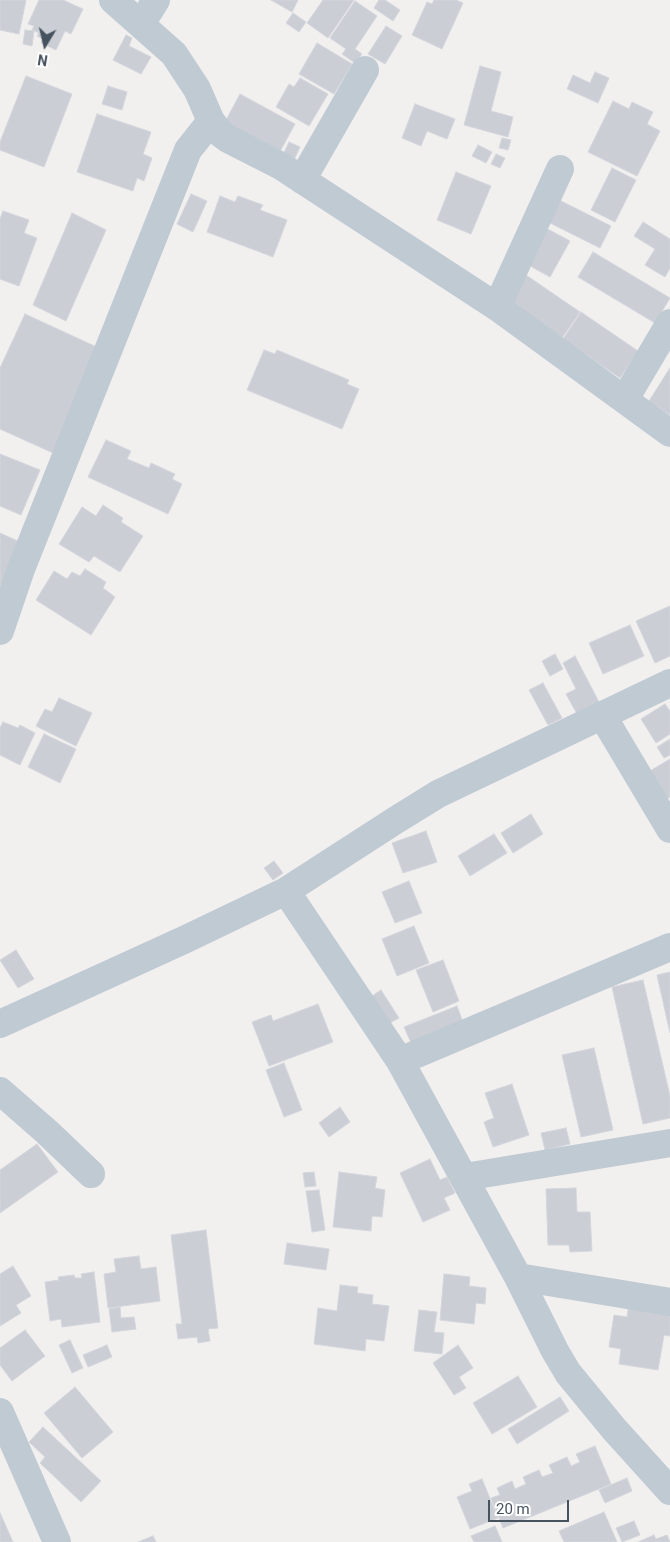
<!DOCTYPE html>
<html>
<head>
<meta charset="utf-8">
<style>
	body { margin:0 }
	#map { position:relative; width:670px; height:1542px; overflow:hidden; background:#f2efef; font-family:Roboto,sans-serif }
	canvas { display:block }
	.north { position:absolute; left:20px; top:20px; width:50px; height:50px; -webkit-text-stroke:4px #fff; paint-order:stroke; rotate:189deg; font-size:14px; font-weight:700; line-height:20px; text-align:center; color:#46535f }
	.north::after { content:''; display:block; margin:auto; width:18px; height:22px; background:#46535f; clip-path:polygon(50% 0,100% 100%,50% 72%,0 100%) }
	.scale { position:absolute; left:488px; top:1500px; width:81px; height:22px; box-sizing:border-box; border:2px solid #46535f; border-top:0; padding-left:6px; font-size:15px; line-height:18px; white-space:nowrap; color:#46535f; -webkit-text-stroke:4px #fff; paint-order:stroke }
</style>
</head>
<body>
<div id="map">
<canvas width="670" height="1542"></canvas>
<div class="north">N</div>
<div class="scale">20 m</div>
</div>
<script>
const ctx = document.querySelector('canvas').getContext('2d');
ctx.lineJoin = 'round';
function fill(path, color) { ctx.fillStyle = color; ctx.fill(path, 'evenodd'); }
const shape = rows => new Path2D(rows.map(r => 'M' + r).join(''));
function trace(path, color, width, dash) { ctx.strokeStyle = color; ctx.lineWidth = width; ctx.lineCap = dash ? 'butt' : 'round'; ctx.setLineDash(dash || []); ctx.stroke(path); }
const building = shape([
	[0,0,26,0,19,34,0,30,0,0],
	[39,0,63,0,83,9,71,34,65,31,56,50,41,43,43,39,37,36,39,33,32,30,34,26,28,24,39,0],
	[271,0,298,0,292,12,271,0],
	[323,0,354,0,328,38,307,23,323,0],
	[379,0,385,0,400,10,393,21,374,8,379,0],
	[434,0,456,0,463,3,442,49,412,35,427,2,432,4,434,0],
	[355,1,377,16,355,49,362,54,355,63,342,54,346,49,330,38,355,1],
	[293,13,306,22,299,32,286,23,293,13],
	[386,26,402,36,385,64,368,54,386,26],
	[25,30,34,31,32,46,23,44,25,30],
	[126,35,132,38,129,46,151,57,141,74,113,60,126,35],
	[317,43,352,64,334,94,299,74,317,43],
	[480,66,501,72,491,111,513,117,508,137,464,125,480,66],
	[595,72,609,78,598,103,567,89,573,75,590,83,595,72],
	[26,76,72,94,44,167,0,150,0,142,26,76],
	[300,78,328,94,309,126,276,107,289,84,294,87,300,78],
	[108,86,127,92,122,110,102,104,108,86],
	[240,94,295,124,277,157,225,122,240,94],
	[613,101,629,109,632,102,653,112,647,124,660,131,637,176,588,152,613,101],
	[415,104,455,119,447,139,427,131,421,146,402,138,415,104],
	[97,114,151,132,143,154,152,158,144,181,137,178,133,191,77,172,97,114],
	[502,138,511,140,508,150,499,148,502,138],
	[289,142,300,147,293,162,282,157,289,142],
	[478,145,492,152,486,163,472,156,478,145],
	[496,154,505,158,500,168,491,164,496,154],
	[612,168,636,180,615,222,591,210,612,168],
	[456,172,491,186,471,234,437,220,456,172],
	[191,194,207,201,193,232,177,224,191,194],
	[220,196,235,202,238,196,263,205,260,210,287,220,273,257,207,232,220,196],
	[555,198,611,226,600,248,544,220,555,198],
	[3,211,29,220,24,233,37,238,19,286,0,279,0,219,3,211],
	[72,213,106,230,66,321,33,305,72,213],
	[643,222,670,239,670,268,665,277,645,265,655,249,634,236,643,222],
	[544,227,570,241,550,277,523,262,544,227],
	[593,252,670,298,655,323,578,277,593,252],
	[523,273,580,312,562,338,505,299,523,273],
	[581,312,638,351,620,378,563,339,581,312],
	[25,314,101,349,53,453,0,429,0,368,25,314],
	[264,350,275,354,277,350,349,380,347,384,359,389,342,429,247,390,264,350],
	[670,368,670,415,649,401,670,368],
	[106,440,131,451,127,459,149,468,151,463,175,474,172,479,182,484,168,514,88,477,106,440],
	[0,454,40,470,21,515,0,506,0,454],
	[103,505,123,518,121,522,143,536,120,572,94,556,89,562,59,544,82,507,96,516,103,505],
	[0,533,20,542,0,587,0,533],
	[85,569,106,582,103,588,115,597,91,635,36,600,54,571,67,579,72,572,80,576,85,569],
	[670,606,670,656,655,663,636,621,670,606],
	[630,625,644,656,603,674,589,643,630,625],
	[555,654,563,669,550,676,542,661,555,654],
	[575,656,599,702,577,714,566,694,576,689,563,663,575,656],
	[543,683,562,718,548,725,529,690,543,683],
	[59,698,92,713,76,746,36,726,45,709,52,712,59,698],
	[665,704,670,711,670,734,656,743,641,719,665,704],
	[3,722,18,728,20,725,35,733,20,765,0,755,0,728,3,722],
	[44,734,76,749,60,783,28,767,44,734],
	[670,739,670,755,664,758,657,747,670,739],
	[670,759,670,797,666,799,645,774,670,759],
	[531,814,543,834,513,853,501,833,531,814],
	[426,831,437,862,403,873,392,843,426,831],
	[494,834,507,853,470,876,458,856,494,834],
	[274,861,283,873,273,880,264,868,274,861],
	[409,881,422,913,395,923,382,892,409,881],
	[414,926,429,963,397,976,382,939,414,926],
	[16,950,34,979,18,988,0,960,16,950],
	[443,960,459,1001,433,1012,416,970,443,960],
	[670,972,670,1033,657,975,670,972],
	[643,980,670,1096,670,1118,643,1124,612,987,643,980],
	[381,990,399,1018,386,1025,369,998,381,990],
	[318,1004,333,1042,269,1066,252,1022,271,1015,273,1021,318,1004],
	[457,1006,463,1022,411,1043,404,1027,457,1006],
	[594,1048,613,1130,581,1137,562,1055,594,1048],
	[284,1063,302,1110,284,1117,266,1070,284,1063],
	[512,1084,529,1135,493,1147,484,1122,494,1118,485,1093,512,1084],
	[340,1107,350,1122,329,1137,319,1123,340,1107],
	[566,1128,570,1144,545,1150,541,1133,566,1128],
	[37,1144,58,1172,0,1213,0,1170,37,1144],
	[430,1159,440,1180,447,1177,455,1193,444,1198,450,1210,423,1222,400,1173,430,1159],
	[314,1172,316,1186,305,1187,303,1173,314,1172],
	[339,1172,377,1177,375,1188,385,1190,382,1217,372,1216,371,1231,333,1227,339,1172],
	[576,1188,577,1212,590,1212,592,1251,570,1252,569,1245,548,1245,546,1189,576,1188],
	[319,1190,325,1230,312,1232,306,1191,319,1190],
	[206,1230,218,1328,208,1329,210,1341,198,1343,197,1337,178,1339,176,1324,182,1324,171,1235,206,1230],
	[287,1243,329,1249,326,1270,284,1264,287,1243],
	[139,1256,141,1269,156,1267,160,1301,108,1308,104,1274,116,1272,114,1259,139,1256],
	[13,1266,31,1296,16,1305,21,1313,0,1326,0,1274,13,1266],
	[94,1272,100,1322,62,1327,61,1319,50,1321,45,1282,59,1280,58,1277,74,1275,75,1278,82,1278,81,1274,94,1272],
	[444,1274,470,1277,469,1286,486,1288,485,1304,476,1303,474,1324,440,1320,444,1274],
	[340,1285,358,1287,357,1293,373,1295,372,1304,389,1306,384,1341,366,1339,365,1351,314,1344,318,1308,337,1311,340,1285],
	[629,1303,670,1309,670,1336,664,1335,658,1370,619,1364,621,1349,609,1347,614,1315,627,1317,629,1303],
	[120,1307,121,1318,134,1317,136,1329,112,1332,109,1309,120,1307],
	[419,1310,437,1312,434,1332,444,1333,442,1354,414,1351,419,1310],
	[25,1330,45,1356,12,1381,0,1365,0,1348,25,1330],
	[70,1340,83,1368,72,1373,59,1345,70,1340],
	[107,1345,112,1357,88,1367,83,1355,107,1345],
	[458,1345,473,1368,459,1377,466,1388,454,1395,433,1363,458,1345],
	[518,1376,537,1407,492,1434,473,1403,518,1376],
	[75,1387,113,1432,82,1458,44,1413,75,1387],
	[560,1397,569,1411,517,1444,508,1429,560,1397],
	[43,1427,101,1481,81,1502,40,1463,45,1457,29,1442,43,1427],
	[595,1446,611,1484,503,1528,491,1498,500,1495,497,1488,512,1481,515,1489,526,1484,523,1477,539,1470,542,1477,553,1473,549,1465,567,1457,571,1466,580,1462,576,1454,595,1446],
	[627,1478,632,1491,605,1503,599,1490,627,1478],
	[482,1479,498,1518,470,1529,457,1497,472,1491,469,1484,482,1479],
	[604,1512,617,1542,564,1542,559,1531,604,1512],
	[0,1513,13,1542,0,1542,0,1513],
	[634,1521,640,1535,622,1542,616,1528,634,1521],
	[495,1526,502,1542,474,1542,471,1536,495,1526],
	[654,1535,656,1539,667,1535,670,1542,638,1542,654,1535],
	[153,1536,156,1542,138,1542,153,1536]
]);
const minor = shape([
	[113,0,174,54,197,89,211,121,220,133,228,139,281,166,497,307,670,433],
	[141,24,156,0],
	[302,180,365,70],
	[497,307,560,169],
	[625,399,670,323],
	[0,631,21,569,188,150,211,121],
	[602,715,670,829],
	[286,891,400,1061,518,1277,555,1351,568,1373,614,1429,670,1491],
	[0,1024,186,939,286,891,396,820,438,794,670,683],
	[400,1061,670,947],
	[0,1091,47,1132,91,1174],
	[465,1177,670,1143],
	[518,1277,670,1302],
	[0,1412,57,1542]
]);
fill(building, '#cbced5');
trace(building, '#d3d6dc', 1);
trace(minor, '#bfcad3', 28);
</script>
</body>
</html>
